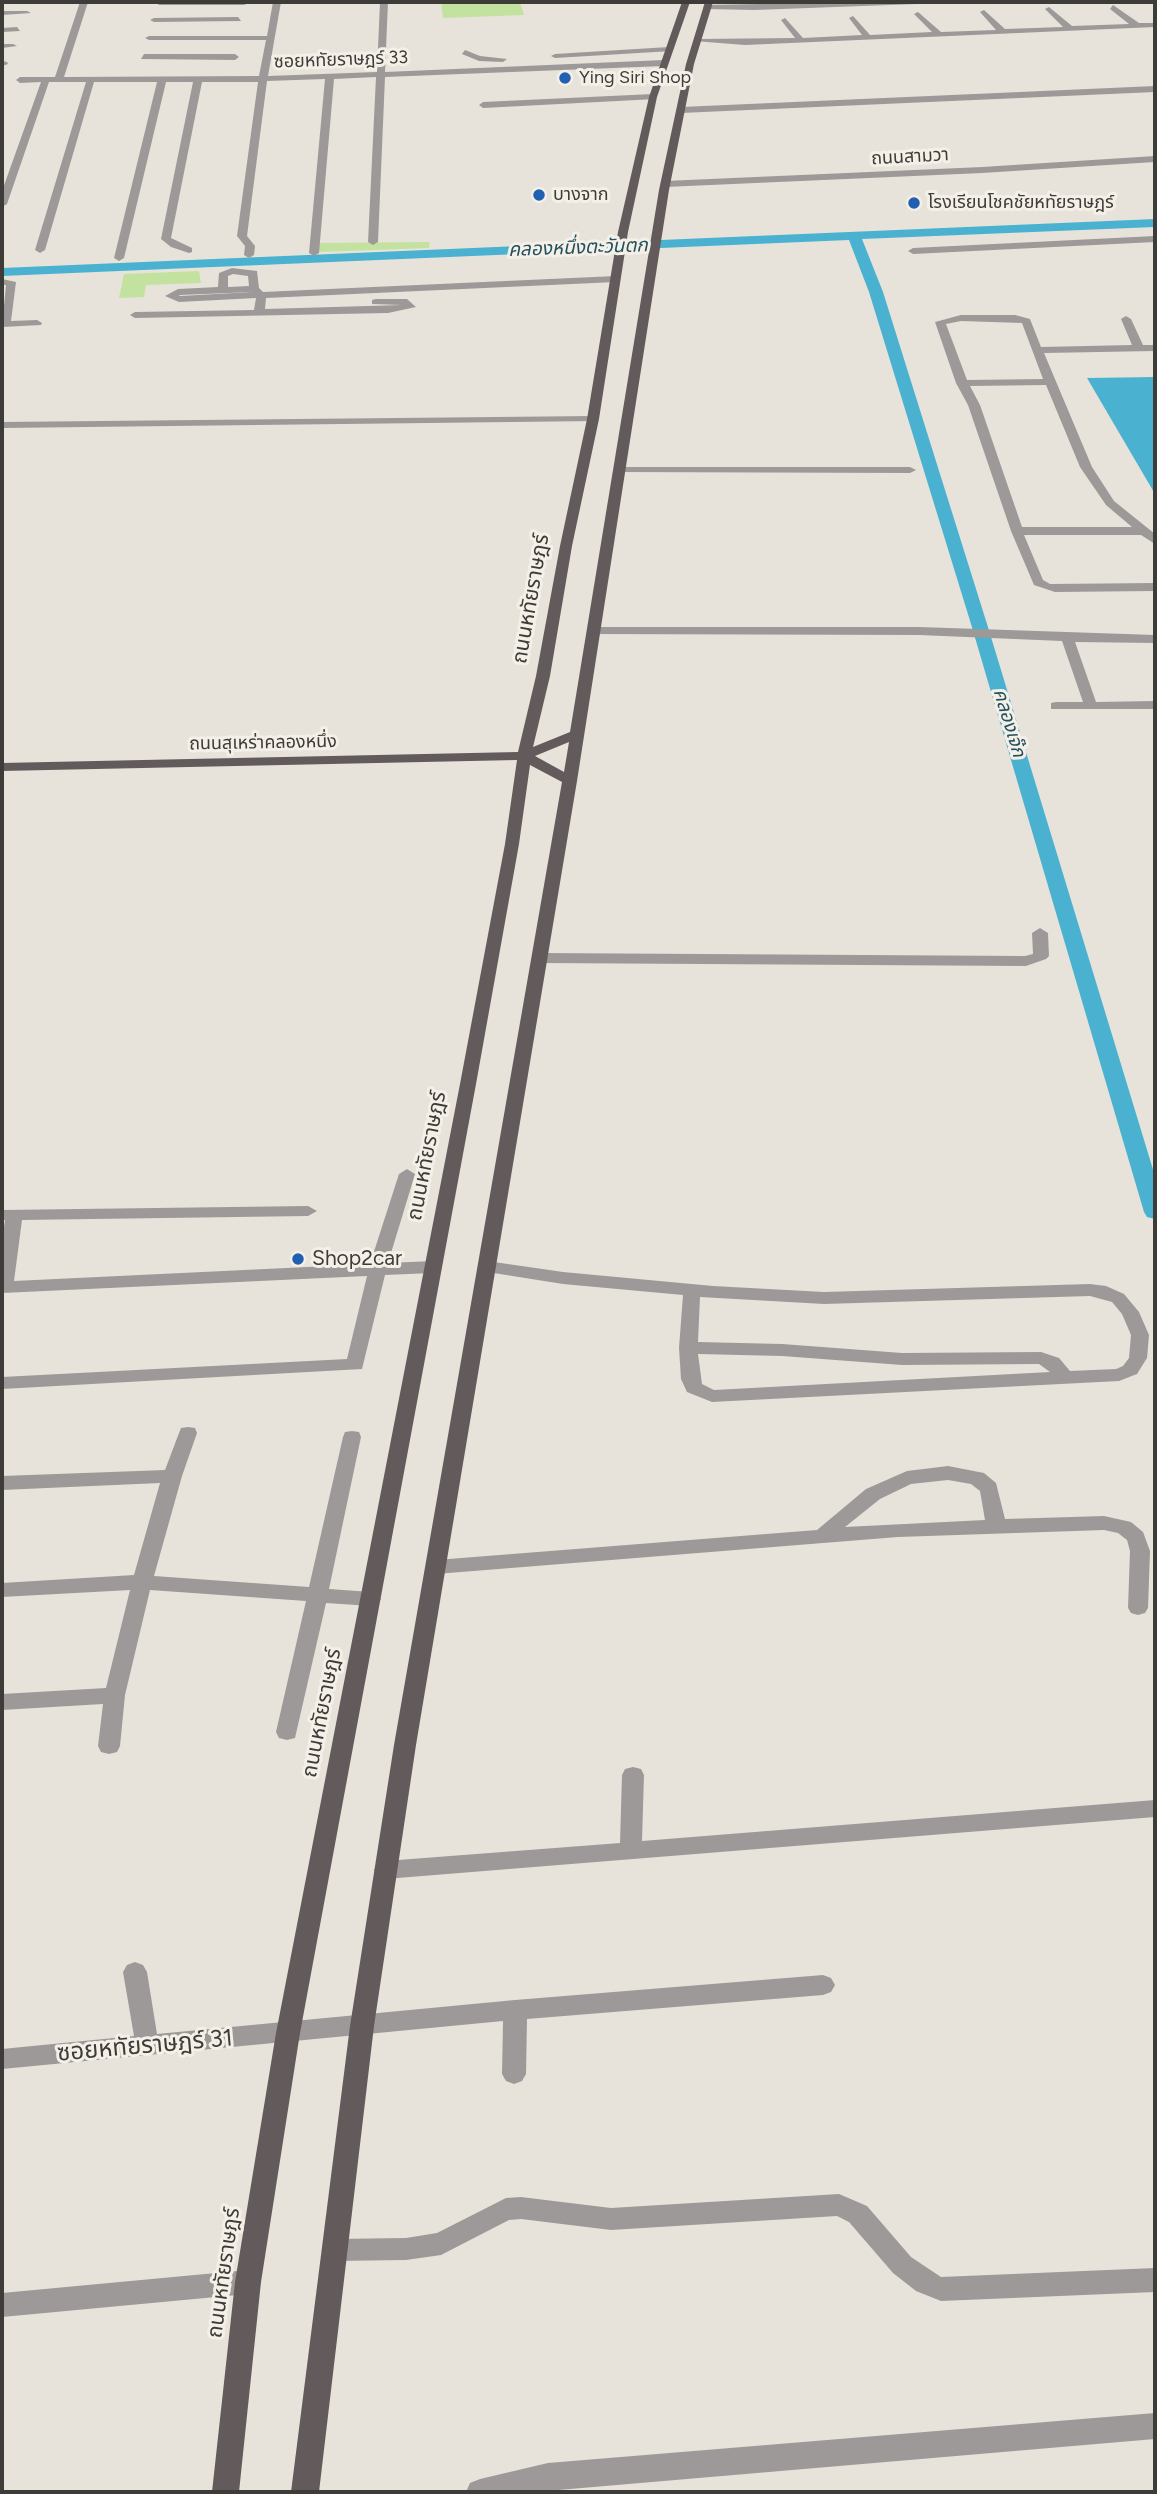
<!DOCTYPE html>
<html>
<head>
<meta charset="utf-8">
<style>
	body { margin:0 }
	#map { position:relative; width:1157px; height:2494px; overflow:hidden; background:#e7e3da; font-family:Figtree,sans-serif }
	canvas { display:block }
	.frame { position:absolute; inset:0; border:4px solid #3e3c39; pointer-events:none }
</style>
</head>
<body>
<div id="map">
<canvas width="1157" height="2494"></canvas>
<div class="frame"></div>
</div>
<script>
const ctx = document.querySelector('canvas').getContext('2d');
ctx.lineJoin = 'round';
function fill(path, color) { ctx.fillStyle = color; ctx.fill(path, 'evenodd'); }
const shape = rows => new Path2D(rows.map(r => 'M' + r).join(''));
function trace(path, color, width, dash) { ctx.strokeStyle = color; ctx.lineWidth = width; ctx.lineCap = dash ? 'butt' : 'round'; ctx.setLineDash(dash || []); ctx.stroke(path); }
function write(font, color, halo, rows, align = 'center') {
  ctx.font = font + ' Figtree,"Noto Sans Thai",sans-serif'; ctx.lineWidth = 6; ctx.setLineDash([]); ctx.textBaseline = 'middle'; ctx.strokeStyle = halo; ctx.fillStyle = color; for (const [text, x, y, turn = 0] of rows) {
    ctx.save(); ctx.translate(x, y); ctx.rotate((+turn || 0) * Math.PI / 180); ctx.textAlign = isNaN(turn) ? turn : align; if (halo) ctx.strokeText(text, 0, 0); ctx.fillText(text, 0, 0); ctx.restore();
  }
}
const green = shape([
	[441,2,520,2,524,15,443,18],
	[430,242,429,248,317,252,319,243],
	[199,271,201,283,146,285,144,297,119,298,124,274]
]);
const water = shape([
	[1155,377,1155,494,1087,378]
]);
const canal = shape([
	[1155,219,1155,227,862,239,883,292,987,624,1155,1176,1155,1219,1147,1217,1144,1212,971,624,869,292,849,240,2,276,2,268,1155,219]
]);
const minor = shape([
	[80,2,88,2,64,77,259,76,266,40,149,40,145,38,149,36,267,36,273,2,281,2,268,76,377,72,380,2,388,2,385,72,664,60,668,63,664,66,385,77,378,242,373,245,368,242,376,77,334,79,319,253,314,256,309,253,325,79,267,81,247,236,255,246,254,255,249,258,244,255,245,246,237,236,258,82,202,82,171,238,192,248,192,252,189,253,171,247,161,239,193,82,166,82,124,258,119,261,114,258,157,82,94,82,45,250,40,253,35,250,86,82,49,82,7,204,2,207,2,191,41,82,20,83,16,80,20,77,55,77,80,2],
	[156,2,247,2,248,3,244,5,159,5,156,2],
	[859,2,921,2,917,4,754,10,707,9,703,7,707,5,859,2],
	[1113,5,1139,23,1155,23,1155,27,745,45,694,41,698,39,795,38,781,20,785,18,803,38,862,35,849,18,853,16,870,35,932,32,914,14,918,12,941,32,996,30,980,12,984,10,1005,29,1063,27,1045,9,1049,7,1072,26,1129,24,1110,9,1113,5],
	[2,11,27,11,31,13,2,15,2,11],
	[238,17,241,21,154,22,150,20,154,18,238,17],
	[17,27,20,31,2,32,2,28,17,27],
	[2,44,13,44,17,46,2,48,2,44],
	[669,47,672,51,555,58,551,56,555,54,669,47],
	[465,50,480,56,507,59,503,62,479,61,462,54,465,50],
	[144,54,235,54,239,57,235,60,141,59,144,54],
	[2,61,7,62,8,64,2,66,2,61],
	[1155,86,1155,92,681,113,677,110,681,107,1155,86],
	[653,94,656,99,483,108,479,105,483,102,653,94],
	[1155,156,1155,162,982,173,665,187,660,184,665,181,982,167,1155,156],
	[1155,236,1155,242,913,254,908,251,913,248,1155,236],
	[232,268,257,271,259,288,263,292,616,276,621,279,616,282,266,298,265,309,402,305,372,304,372,300,376,299,407,299,416,307,388,313,135,318,130,315,135,312,254,310,256,298,179,302,165,296,178,289,218,287,219,273,232,268],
	[233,274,248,276,249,286,228,287,228,276,233,274],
	[252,292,180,296,179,296,180,295,252,292],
	[2,279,16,282,11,321,37,320,42,323,41,325,2,327,6,285,2,285,2,279],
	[961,315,1015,315,1030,319,1041,347,1132,345,1121,319,1126,316,1131,319,1143,345,1155,345,1155,351,1044,353,1092,467,1114,501,1155,534,1155,544,1141,535,1024,535,1043,580,1050,584,1155,583,1155,591,1055,592,1034,585,1011,531,968,405,956,383,935,322,961,315],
	[961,321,1022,323,1043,379,967,380,946,324,961,321],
	[1046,385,1080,467,1106,505,1132,527,1022,527,980,405,970,386,1046,385],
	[593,416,597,417,597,421,2,428,2,422,593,416],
	[620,467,910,467,916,470,910,473,616,472,616,468,620,467],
	[593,627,919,627,1155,635,1155,643,1075,642,1096,702,1155,701,1155,709,1051,709,1051,703,1056,702,1083,702,1062,641,919,635,588,634,587,631,593,627],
	[1040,928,1048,933,1049,956,1046,959,1026,966,540,963,532,958,540,953,1025,956,1033,954,1032,933,1040,928],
	[407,1169,415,1174,388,1263,433,1261,442,1267,433,1273,385,1275,362,1369,2,1389,2,1377,347,1359,367,1276,2,1293,2,1240,5,1220,2,1220,2,1210,308,1206,317,1211,308,1216,22,1220,14,1281,370,1264,399,1174,407,1169],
	[487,1261,563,1272,713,1286,824,1292,1090,1284,1106,1286,1124,1294,1139,1312,1149,1335,1147,1358,1137,1374,1119,1381,712,1402,687,1392,681,1379,679,1348,683,1295,563,1284,481,1271,478,1267,487,1261],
	[1090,1296,1112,1302,1122,1314,1131,1335,1129,1358,1123,1366,1116,1369,1070,1371,1059,1358,1041,1352,902,1353,782,1344,698,1342,700,1297,824,1304,1090,1296],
	[698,1354,782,1356,902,1365,1039,1364,1050,1372,714,1390,702,1384,698,1354],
	[188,1427,195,1428,197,1433,182,1476,154,1576,309,1587,343,1437,345,1432,352,1431,359,1432,361,1437,329,1589,371,1592,378,1594,381,1599,378,1604,371,1606,326,1603,295,1738,287,1740,279,1738,276,1732,306,1601,150,1590,125,1695,120,1746,117,1752,109,1754,101,1752,98,1746,103,1704,2,1710,2,1694,106,1688,130,1590,2,1597,2,1583,134,1575,160,1483,2,1490,2,1476,165,1470,179,1433,181,1428,188,1427],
	[948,1466,984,1473,996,1483,1005,1519,1104,1516,1131,1522,1143,1532,1150,1551,1148,1608,1145,1613,1138,1615,1131,1613,1128,1608,1130,1551,1127,1540,1118,1533,1104,1530,898,1537,436,1574,429,1572,426,1567,429,1562,436,1560,817,1530,866,1489,907,1471,948,1466],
	[948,1480,971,1484,980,1491,985,1520,845,1527,880,1499,911,1484,948,1480],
	[633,1767,641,1769,644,1775,642,1841,1155,1800,1155,1817,385,1879,377,1876,374,1870,377,1864,385,1861,620,1843,622,1775,625,1769,633,1767],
	[135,1962,143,1965,147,1972,157,2034,515,2000,823,1975,831,1978,835,1985,831,1992,823,1995,527,2019,526,2074,522,2081,514,2084,506,2081,502,2074,503,2021,2,2069,2,2049,134,2036,123,1972,127,1965,135,1962],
	[839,2194,867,2206,911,2257,941,2277,1155,2268,1155,2292,941,2301,916,2291,893,2273,849,2222,837,2216,611,2230,521,2219,509,2220,441,2255,406,2260,335,2261,326,2258,322,2250,326,2242,335,2239,406,2238,437,2233,506,2198,521,2197,611,2208,839,2194],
	[248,2270,257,2274,261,2282,257,2290,248,2294,2,2317,2,2293,248,2270],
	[1155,2413,1155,2439,535,2492,466,2492,470,2483,480,2479,548,2463,1155,2413]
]);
const major = shape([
	[682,2,690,2,657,97,628,232,599,419,572,546,550,676,533,747,570,732,659,190,686,64,705,2,713,2,694,64,669,190,577,781,416,1745,374,2026,319,2492,291,2492,350,2026,394,1745,562,782,530,765,519,844,476,1084,300,2033,261,2282,239,2492,212,2492,235,2282,276,2033,460,1084,505,844,517,760,2,771,2,763,518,752,536,676,560,546,587,419,618,232,649,97,682,2],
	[569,742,564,772,535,756,569,742]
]);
const markers = [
	[565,78,7,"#2160b1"],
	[539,195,7,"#2160b1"],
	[914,203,7,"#2160b1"],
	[298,1259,7,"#2160b1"]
];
const farStreetnames = [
	["ซอยหทัยราษฎร์ 33",341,60,-2],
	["ถนนสามวา",910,157,-3],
	["ถนนสุเหร่าคลองหนึ่ง",263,743,-1]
];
const farPoinames = [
	["Ying Siri Shop",579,78],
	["บางจาก",553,195],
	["โรงเรียนโชคชัยหทัยราษฎร์",928,203]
];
const farWaternames = [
	["คลองหนึ่งตะวันตก",578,248,-2],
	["คลองเจ๊ก",1009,723,73]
];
const streetNames = [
	["ถนนหทัยราษฎร์",531,599,-80],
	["ถนนหทัยราษฎร์",427,1156,-79],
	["ถนนหทัยราษฎร์",322,1713,-79],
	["ถนนหทัยราษฎร์",224,2273,-82]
];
const poiNames = [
	["Shop2car",312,1259]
];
const nearStreetnames = [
	["ซอยหทัยราษฎร์ 31",145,2046,-5]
];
fill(green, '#c3e2a0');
fill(water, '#4ab2d0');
fill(canal, '#4ab2d0');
fill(minor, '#9d9998');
fill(major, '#635b5b');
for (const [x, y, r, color] of markers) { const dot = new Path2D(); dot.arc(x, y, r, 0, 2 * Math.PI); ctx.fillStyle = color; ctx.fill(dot); trace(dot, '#f4f0e8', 2.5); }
write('18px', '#3e3c39', '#f4f0e8', farStreetnames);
write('18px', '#3e3c39', '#f4f0e8', farPoinames, 'left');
write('italic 19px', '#24515e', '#f4f0e8', farWaternames);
write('21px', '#3e3c39', '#f4f0e8', streetNames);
write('21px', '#3e3c39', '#f4f0e8', poiNames, 'left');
write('24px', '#3e3c39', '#f4f0e8', nearStreetnames);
</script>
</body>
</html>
